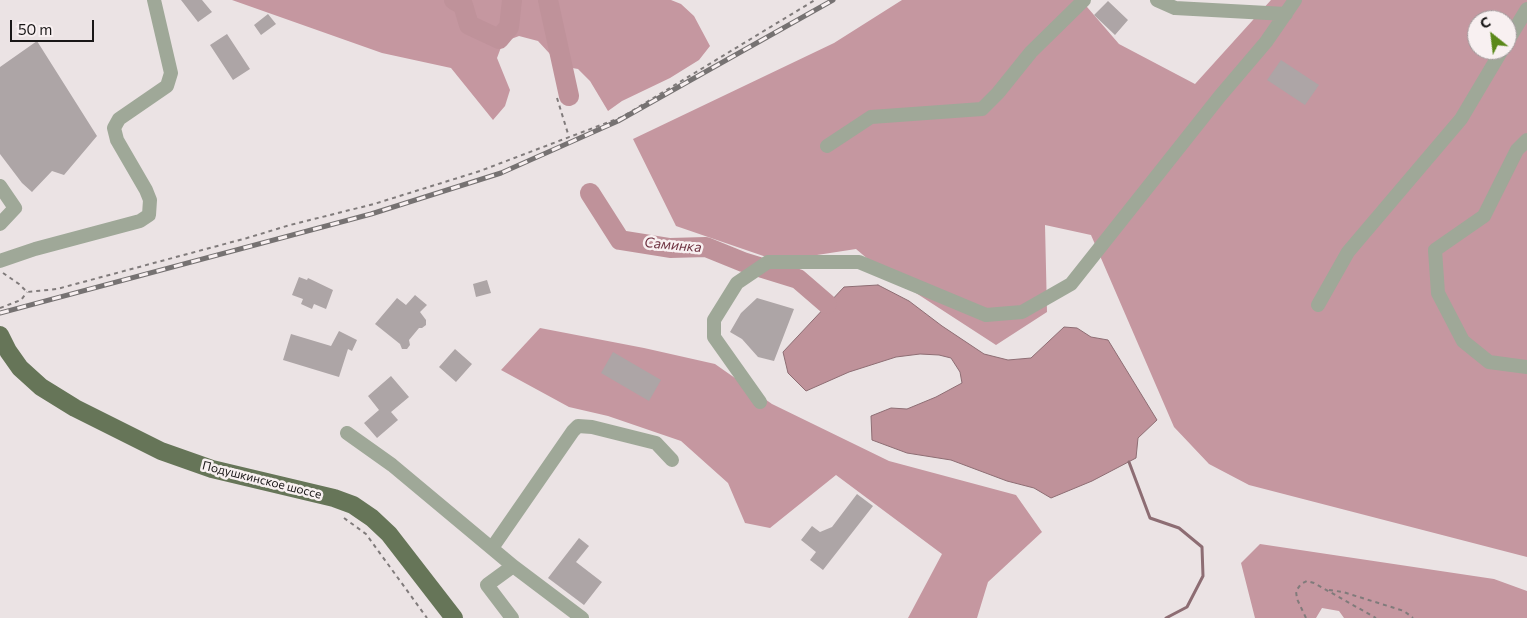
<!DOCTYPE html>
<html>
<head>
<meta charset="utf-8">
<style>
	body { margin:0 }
	#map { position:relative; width:1527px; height:618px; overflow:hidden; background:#ebe3e4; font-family:Commissioner,sans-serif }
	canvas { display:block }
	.north { position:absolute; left:1467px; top:10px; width:50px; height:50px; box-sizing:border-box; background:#f8f0f1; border:1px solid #9f999a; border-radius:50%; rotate:331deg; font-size:14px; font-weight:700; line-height:20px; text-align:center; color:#191717 }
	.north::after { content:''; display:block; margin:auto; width:18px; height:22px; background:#5a881a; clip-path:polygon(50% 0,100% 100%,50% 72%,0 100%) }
	.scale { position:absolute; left:10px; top:20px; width:84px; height:22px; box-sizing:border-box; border:2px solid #191717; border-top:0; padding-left:6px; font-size:15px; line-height:18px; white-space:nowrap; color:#191717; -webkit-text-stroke:4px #f8f0f1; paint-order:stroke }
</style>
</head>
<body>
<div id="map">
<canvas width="1527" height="618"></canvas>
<div class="north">С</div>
<div class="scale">50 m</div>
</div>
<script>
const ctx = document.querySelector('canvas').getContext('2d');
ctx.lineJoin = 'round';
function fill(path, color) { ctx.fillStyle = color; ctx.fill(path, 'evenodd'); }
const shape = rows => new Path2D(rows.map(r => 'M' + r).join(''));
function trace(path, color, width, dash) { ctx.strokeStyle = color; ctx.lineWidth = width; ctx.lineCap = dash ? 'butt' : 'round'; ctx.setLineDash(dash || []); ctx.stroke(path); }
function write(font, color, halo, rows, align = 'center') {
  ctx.font = font + ' Commissioner,sans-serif'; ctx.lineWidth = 5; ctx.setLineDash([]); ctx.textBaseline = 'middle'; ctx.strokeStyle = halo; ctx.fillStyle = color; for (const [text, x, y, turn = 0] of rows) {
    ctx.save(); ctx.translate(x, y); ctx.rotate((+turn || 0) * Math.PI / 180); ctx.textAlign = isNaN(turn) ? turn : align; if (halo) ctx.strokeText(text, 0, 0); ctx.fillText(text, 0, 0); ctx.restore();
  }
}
const forest = shape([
	[232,0,671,0,681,4,694,16,710,46,699,60,670,78,622,101,608,111,590,81,578,69,561,66,538,41,519,36,503,42,497,58,510,90,505,106,493,120,451,68,382,53],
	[902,0,1081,0,1119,44,1195,84,1271,0,1527,0,1527,557,1249,485,1209,464,1174,427,1091,235,1045,225,1047,312,996,345,882,271,856,249,778,261,676,226,633,139,834,43],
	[1477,20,1507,20,1507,50,1477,50],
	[540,328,644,348,715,364,772,404,889,461,1016,495,1042,532,988,582,977,618,908,618,942,554,836,475,770,528,745,523,728,483,681,441,608,416,569,407,501,370],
	[1260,544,1494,579,1527,591,1527,618,1344,618,1339,611,1322,608,1316,618,1255,618,1241,563]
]);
const water = shape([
	[878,285,909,301,942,326,984,354,1008,360,1031,358,1064,327,1077,328,1091,337,1108,340,1157,420,1138,438,1136,458,1092,481,1051,498,1034,488,1007,481,951,460,907,453,872,440,871,416,891,408,907,409,936,397,962,383,960,372,951,358,939,355,920,354,896,357,849,372,806,391,788,373,783,352,844,287,878,285]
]);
const stream = shape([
	[1129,462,1150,518,1179,528,1202,547,1203,576,1187,607,1166,618]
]);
const river = shape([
	[454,0,463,5,469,25,499,39,509,27,512,0],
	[548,0,569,96],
	[590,193,620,240,670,248,706,247,743,262,798,279,827,304]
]);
const building = shape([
	[181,0,202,0,212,12,198,22],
	[1108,1,1128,20,1115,35,1094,15],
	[268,14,276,24,261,35,254,25],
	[227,34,250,69,233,80,210,45],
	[37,41,97,136,64,175,52,171,32,192,22,183,0,154,0,67],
	[1281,60,1319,85,1305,105,1267,80],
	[299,277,307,280,308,278,333,290,326,309,314,304,312,309,301,304,303,299,292,295],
	[487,280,491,293,476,297,473,284],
	[415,295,427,305,420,312,426,320,426,325,422,328,419,328,409,340,410,345,407,349,402,349,400,344,375,324,397,298,406,305],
	[757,298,794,309,774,361,758,357,742,339,730,332,741,313],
	[339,331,357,340,352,351,348,349,339,377,283,360,291,334,331,346],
	[455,349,472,364,456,382,439,367],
	[613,352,661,380,649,401,601,373],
	[391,376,409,397,391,412,398,420,377,438,364,423,379,410,368,396],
	[857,494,873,506,823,570,810,560,816,552,801,540,812,526,820,532,832,527],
	[579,538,589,546,576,562,602,582,584,605,548,578]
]);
const path = shape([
	[557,98,569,137],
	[3,273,19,284,27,292,57,289,247,238,290,225,374,204,480,171,622,117,815,0],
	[0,308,21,300,27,292],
	[344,518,366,534,427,618],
	[1329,590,1343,592,1404,611,1413,618],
	[1306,618,1297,599,1296,591,1301,584,1307,581,1314,583,1376,618]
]);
const minor = shape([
	[1157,0,1175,8,1286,14],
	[1507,42,1527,9],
	[1527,140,1517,150,1484,216,1435,250,1438,293,1463,341,1489,362,1527,367],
	[827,146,871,117,982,109,998,93,1031,52,1084,0],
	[0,186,15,208,0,224],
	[0,261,35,249,140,221,149,215,150,200,146,190,117,140,114,128,119,119,167,86,171,73,154,0],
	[1318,305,1348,252,1461,119,1502,50],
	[760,402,714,337,714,320,737,283,768,262,859,262,986,315,1022,312,1071,284,1220,96,1266,42,1295,0],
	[347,433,392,465,513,566],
	[492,548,573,431,578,426,592,427,656,443,672,460],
	[512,618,487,585,513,566,582,618]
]);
const major = shape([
	[0,335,8,351,20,368,41,387,75,408,161,451,212,469,334,498,353,505,372,518,389,534,454,618]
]);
const rail = shape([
	[0,313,371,214,501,173,618,121,833,0]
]);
const streetNames = [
	["Подушкинское шоссе",262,480,14]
];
const waterNames = [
	["Саминка",673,245,5]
];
fill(forest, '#c597a0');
fill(water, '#bf929a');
trace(water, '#8d6d73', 1);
trace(stream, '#8d6d73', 3);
trace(river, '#bf929a', 20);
fill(building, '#ada5a6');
trace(path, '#807b7b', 2, [4, 4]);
trace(minor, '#9fa898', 14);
trace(major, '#667558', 18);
trace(rail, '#767272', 5);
trace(rail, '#f8f0f1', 3, [9]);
write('12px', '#191717', '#f8f0f1', streetNames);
write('italic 14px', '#6e3241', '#f8f0f1', waterNames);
</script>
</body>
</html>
